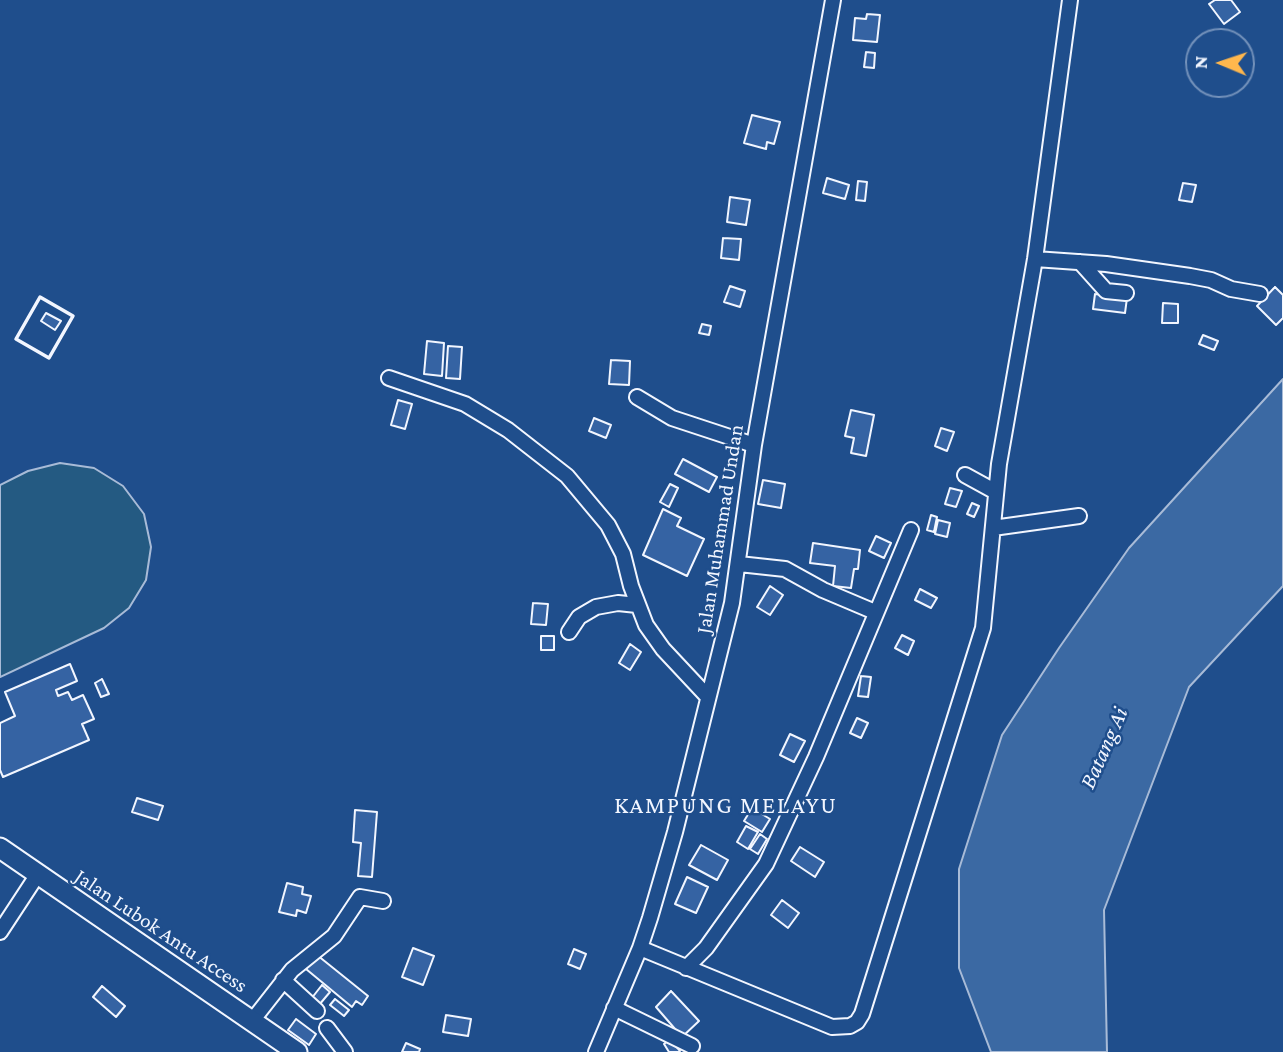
<!DOCTYPE html>
<html>
<head>
<meta charset="utf-8">
<style>
	body { margin:0 }
	#map { position:relative; width:1283px; height:1052px; overflow:hidden; background:#1f4e8c; font-family:"Crimson Pro",serif }
	canvas { display:block }
	.north { position:absolute; left:1185px; top:28px; width:70px; height:70px; box-sizing:border-box; background:#1f4e8c; border:2px solid #7391ba; border-radius:50%; rotate:272deg; font-size:19px; font-weight:700; line-height:28px; text-align:center; color:#f2f6ff }
	.north::after { content:''; display:block; margin:auto; width:24px; height:32px; background:#ffb74d; clip-path:polygon(50% 0,100% 100%,50% 72%,0 100%) }
</style>
</head>
<body>
<div id="map">
<canvas width="1283" height="1052"></canvas>
<div class="north">N</div>
</div>
<script>
const ctx = document.querySelector('canvas').getContext('2d');
ctx.lineJoin = 'round';
function fill(path, color) { ctx.fillStyle = color; ctx.fill(path, 'evenodd'); }
const shape = rows => new Path2D(rows.map(r => 'M' + r).join(''));
function trace(path, color, width, dash) { ctx.strokeStyle = color; ctx.lineWidth = width; ctx.lineCap = dash ? 'butt' : 'round'; ctx.setLineDash(dash || []); ctx.stroke(path); }
function write(font, color, halo, rows, align = 'center') {
  ctx.font = font + ' "Crimson Pro",serif'; ctx.lineWidth = 5; ctx.setLineDash([]); ctx.textBaseline = 'middle'; ctx.strokeStyle = halo; ctx.fillStyle = color; for (const [text, x, y, turn = 0] of rows) {
    ctx.save(); ctx.translate(x, y); ctx.rotate((+turn || 0) * Math.PI / 180); ctx.textAlign = isNaN(turn) ? turn : align; if (halo) ctx.strokeText(text, 0, 0); ctx.fillText(text, 0, 0); ctx.restore();
  }
}
const green = shape([
	[60,463,94,468,123,486,144,514,151,547,146,580,129,608,104,628,0,677,0,485,28,471,60,463]
]);
const water = shape([
	[1283,379,1283,586,1189,687,1104,910,1107,1052,991,1052,959,968,959,869,1002,735,1059,648,1129,548,1283,379]
]);
const building = shape([
	[1215,0,1231,0,1240,12,1224,24,1209,4,1215,0],
	[867,14,880,15,877,42,853,40,855,18,866,19,867,14],
	[866,52,875,53,874,68,864,67,866,52],
	[752,115,780,122,774,144,767,142,766,149,744,143,752,115],
	[827,178,849,185,845,199,823,193,827,178],
	[858,181,867,182,865,201,856,200,858,181],
	[1183,183,1196,185,1192,202,1179,200,1183,183],
	[730,197,750,200,746,225,727,222,730,197],
	[723,238,741,239,739,260,721,258,723,238],
	[730,286,745,291,740,307,724,302,730,286],
	[1275,287,1283,295,1283,318,1276,325,1257,306,1275,287],
	[1095,294,1127,298,1125,313,1093,309,1095,294],
	[1163,303,1178,304,1178,323,1162,323,1163,303],
	[46,313,61,321,55,330,41,321,46,313],
	[702,324,711,326,709,335,699,333,702,324],
	[1203,335,1218,341,1214,350,1199,344,1203,335],
	[427,341,444,343,442,376,424,374,427,341],
	[448,346,462,347,460,379,446,378,448,346],
	[611,360,630,361,629,385,609,384,611,360],
	[398,400,412,404,405,429,391,425,398,400],
	[851,410,874,415,866,456,851,453,854,438,845,436,851,410],
	[594,418,611,425,606,438,589,431,594,418],
	[941,428,954,432,947,451,935,446,941,428],
	[683,459,717,477,709,492,675,474,683,459],
	[763,480,785,484,781,508,758,504,763,480],
	[670,484,678,488,669,507,660,502,670,484],
	[950,488,962,491,956,507,945,504,950,488],
	[972,503,979,506,974,517,967,514,972,503],
	[663,509,681,518,677,526,704,539,687,576,643,555,663,509],
	[931,515,937,517,934,532,927,530,931,515],
	[938,520,950,523,947,537,935,534,938,520],
	[876,536,891,543,884,558,869,551,876,536],
	[813,543,860,550,858,569,854,569,851,588,833,586,835,566,810,563,813,543],
	[770,586,783,595,770,615,757,607,770,586],
	[920,589,937,598,931,608,915,600,920,589],
	[533,603,548,604,546,625,531,624,533,603],
	[902,635,914,641,908,655,895,648,902,635],
	[541,636,554,636,554,650,541,650,541,636],
	[630,644,641,652,630,670,619,663,630,644],
	[70,664,77,681,56,690,58,696,68,692,72,700,83,695,94,719,82,724,89,740,3,777,0,770,0,723,15,716,5,692,70,664],
	[861,676,871,677,868,697,858,696,861,676],
	[102,679,109,694,101,697,95,683,102,679],
	[857,718,868,723,861,738,850,733,857,718],
	[790,734,805,741,794,762,780,755,790,734],
	[137,798,163,806,158,820,132,812,137,798],
	[752,808,770,819,762,832,744,821,752,808],
	[355,810,377,812,372,877,358,876,361,843,353,842,355,810],
	[746,826,758,832,748,849,737,842,746,826],
	[760,834,767,839,758,854,750,849,760,834],
	[701,845,728,860,717,880,689,865,701,845],
	[800,847,824,862,815,877,791,861,800,847],
	[687,877,708,887,696,913,675,904,687,877],
	[287,883,303,887,302,894,311,896,306,913,297,910,296,916,279,912,287,883],
	[782,900,799,913,788,928,771,915,782,900],
	[413,948,434,956,423,985,402,977,413,948],
	[574,949,586,954,580,969,568,964,574,949],
	[317,955,368,996,362,1005,356,1001,352,1007,306,969,317,955],
	[322,985,330,992,319,1005,311,999,322,985],
	[102,986,125,1006,116,1017,93,997,102,986],
	[671,991,699,1021,682,1037,656,1007,671,991],
	[335,999,349,1010,344,1016,330,1005,335,999],
	[446,1015,471,1019,468,1036,443,1032,446,1015],
	[296,1019,316,1034,309,1045,288,1030,296,1019],
	[670,1039,680,1051,679,1052,669,1052,664,1044,670,1039],
	[406,1043,420,1049,419,1052,402,1052,406,1043]
]);
const minor = shape([
	[1035,259,1106,264,1190,276,1211,280,1231,289,1260,294],
	[1080,262,1106,291,1126,293],
	[389,378,465,404,508,430,567,476,608,525,623,554,631,586,646,625,663,649,707,696],
	[637,397,672,418,754,445],
	[965,475,996,492],
	[993,528,1079,516],
	[739,564,785,569,823,590,875,612],
	[569,632,579,617,596,607,618,603,637,605],
	[0,932,38,874],
	[640,948,832,1027,850,1026,857,1022,862,1014,983,628,999,464,1035,259,1070,0],
	[686,968,706,948,766,864,816,757,911,530],
	[283,980,317,1011],
	[614,1008,692,1046],
	[252,1021,292,970,334,936,360,897,383,901],
	[327,1028,345,1052],
	[596,1052,640,948,650,918,675,832,732,603,754,445,833,0]
]);
const major = shape([
	[0,848,297,1052]
]);
const wall = shape([
	[40,297,73,316,49,358,16,339,40,297]
]);
const streetNames = [
	["Jalan Muhammad Undan",720,529,-81],
	["Jalan Lubok Antu Access",161,931,34]
];
const waterNames = [
	["Batang Ai",1104,748,-66]
];
const quarterNames = [
	["KAMPUNG MELAYU",726,806]
];
fill(green, '#245a82');
trace(green, '#a8bbd7', 2);
fill(water, '#3b69a3');
trace(water, '#a8bbd7', 2);
fill(building, '#3563a3');
trace(building, '#f2f6ff', 2);
trace(minor, '#f2f6ff', 18);
trace(major, '#f2f6ff', 23);
trace(minor, '#1f4e8c', 14);
trace(major, '#1f4e8c', 19);
trace(wall, '#f2f6ff', 3.5);
write('21px', '#f2f6ff', '#1f4e8c', streetNames);
write('italic 23px', '#f2f6ff', '#1f4e8c', waterNames);
ctx.letterSpacing = '2px';
write('24px', '#f2f6ff', '#1f4e8c', quarterNames);
ctx.letterSpacing = '0px';
</script>
</body>
</html>
